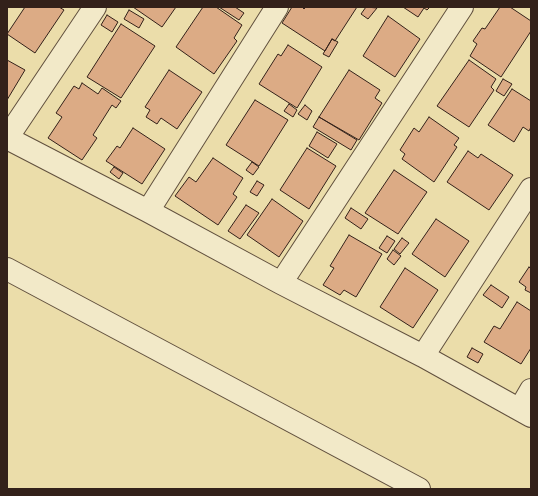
<!DOCTYPE html>
<html>
<head>
<meta charset="utf-8">
<style>
	body { margin:0 }
	#map { position:relative; width:538px; height:496px; overflow:hidden; background:#ebddaa; font-family:"IM FELL Double Pica",serif }
	canvas { display:block }
	.frame { position:absolute; inset:0; border:8px solid #33211a; pointer-events:none }
</style>
</head>
<body>
<div id="map">
<canvas width="538" height="496"></canvas>
<div class="frame"></div>
</div>
<script>
const ctx = document.querySelector('canvas').getContext('2d');
ctx.lineJoin = 'round';
function fill(path, color) { ctx.fillStyle = color; ctx.fill(path, 'evenodd'); }
const shape = rows => new Path2D(rows.map(r => 'M' + r).join(''));
function trace(path, color, width, dash) { ctx.strokeStyle = color; ctx.lineWidth = width; ctx.lineCap = dash ? 'butt' : 'round'; ctx.setLineDash(dash || []); ctx.stroke(path); }
const building = shape([
	[25,7,59,7,64,10,35,53,7,34,25,7],
	[133,7,176,7,162,27,133,7],
	[203,7,216,7,242,25,234,38,237,41,214,74,176,47,203,7],
	[219,7,235,7,244,13,239,20,219,7],
	[292,7,302,7,304,9,306,7,357,7,335,41,332,39,325,51,282,23,292,7],
	[366,7,377,8,368,19,361,14,366,7],
	[403,7,430,7,427,10,424,8,418,17,403,7],
	[500,7,510,7,531,21,531,31,501,77,470,56,477,44,473,41,482,28,485,29,500,7],
	[129,10,144,19,139,28,124,19,129,10],
	[107,15,118,22,112,32,101,25,107,15],
	[388,16,420,39,395,77,363,56,388,16],
	[121,24,155,46,121,98,87,77,121,24],
	[332,39,338,42,329,57,323,54,332,39],
	[288,45,322,67,297,108,259,84,278,54,281,56,288,45],
	[7,60,25,70,7,100,7,60],
	[469,60,496,79,491,87,494,90,469,127,437,106,469,60],
	[169,70,202,92,177,129,161,118,157,124,146,117,150,110,145,107,169,70],
	[349,70,380,90,375,98,382,103,359,140,319,117,349,70],
	[503,79,512,84,504,96,496,91,503,79],
	[82,83,98,94,102,88,121,101,116,108,112,105,93,135,97,138,82,160,48,138,62,117,56,113,74,86,79,89,82,83],
	[512,89,531,101,531,127,529,131,523,127,514,142,488,125,512,89],
	[255,100,288,120,259,166,226,145,255,100],
	[289,104,297,110,293,117,284,111,289,104],
	[305,105,312,111,307,120,298,114,305,105],
	[319,117,357,140,351,150,313,127,319,117],
	[429,117,459,138,454,145,457,147,434,182,402,159,405,154,400,150,414,128,419,132,429,117],
	[133,128,165,149,142,184,106,161,117,146,120,148,133,128],
	[317,132,337,144,328,158,309,146,317,132],
	[307,148,336,166,309,209,280,190,307,148],
	[468,151,478,158,481,154,513,175,489,210,447,182,468,151],
	[213,158,243,178,233,194,237,197,218,225,175,196,189,177,196,182,213,158],
	[252,162,259,167,253,175,246,170,252,162],
	[114,167,123,173,119,179,110,172,114,167],
	[394,170,427,192,398,234,365,213,394,170],
	[257,181,264,185,257,196,250,192,257,181],
	[272,199,303,221,279,257,247,235,272,199],
	[246,205,259,213,240,239,228,231,246,205],
	[351,208,368,219,361,229,345,218,351,208],
	[436,219,469,241,445,277,412,254,436,219],
	[349,235,382,254,356,297,344,290,340,295,323,285,334,268,330,266,349,235],
	[387,236,395,241,387,253,379,248,387,236],
	[402,238,409,243,400,254,394,249,402,238],
	[393,250,401,256,394,265,387,259,393,250],
	[529,267,531,269,531,293,525,290,526,287,519,282,529,267],
	[405,268,438,290,413,328,380,307,405,268],
	[491,285,509,297,502,308,483,295,491,285],
	[517,302,531,311,531,348,521,364,484,342,494,326,500,329,517,302],
	[472,348,483,354,478,363,467,357,472,348]
]);
const minor = shape([
	[7,138,148,211,281,283,423,356,531,416],
	[7,138,95,7],
	[148,211,277,7],
	[7,269,419,489],
	[281,283,462,7],
	[423,356,531,189],
	[520,409,531,390]
]);
fill(building, '#dcab85');
trace(building, '#33211a', 1);
trace(minor, '#61503e', 24);
trace(minor, '#f2e9c8', 22);
</script>
</body>
</html>
